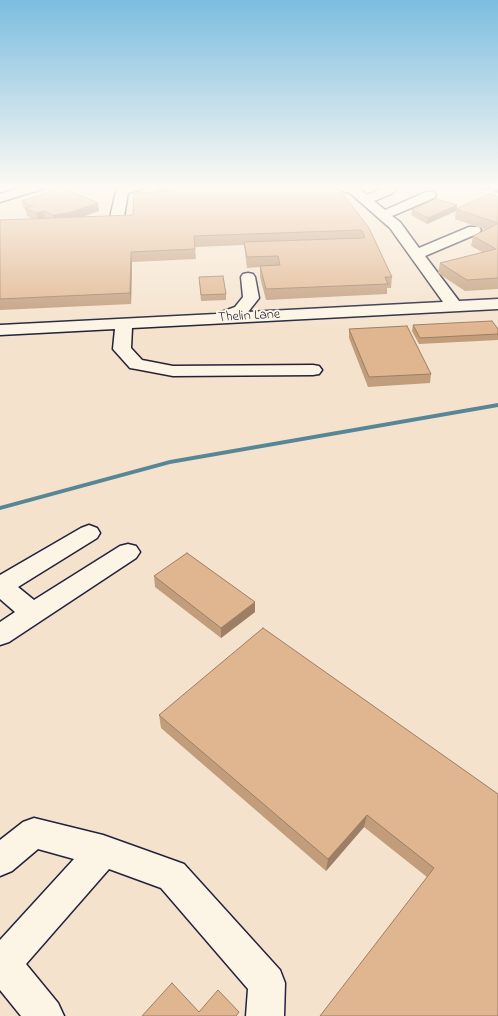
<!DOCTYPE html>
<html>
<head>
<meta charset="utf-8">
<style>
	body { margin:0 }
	canvas { display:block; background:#fcf5e5 }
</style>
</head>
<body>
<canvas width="498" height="1016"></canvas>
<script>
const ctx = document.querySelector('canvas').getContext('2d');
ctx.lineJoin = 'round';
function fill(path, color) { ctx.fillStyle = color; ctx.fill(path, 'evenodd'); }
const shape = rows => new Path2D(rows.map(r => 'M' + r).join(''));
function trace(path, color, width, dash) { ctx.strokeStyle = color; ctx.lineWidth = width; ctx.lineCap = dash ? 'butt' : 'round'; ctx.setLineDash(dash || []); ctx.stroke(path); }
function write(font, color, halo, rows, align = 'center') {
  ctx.font = font + ' "Indie Flower",sans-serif'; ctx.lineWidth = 4; ctx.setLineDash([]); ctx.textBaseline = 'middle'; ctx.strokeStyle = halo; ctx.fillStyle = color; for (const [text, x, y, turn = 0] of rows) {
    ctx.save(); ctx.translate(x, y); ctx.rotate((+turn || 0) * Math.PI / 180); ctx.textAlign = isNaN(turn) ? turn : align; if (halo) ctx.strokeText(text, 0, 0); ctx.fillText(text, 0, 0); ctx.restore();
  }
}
const built = shape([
	[0,186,498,186,498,1016,0,1016]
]);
const stream = shape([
	[498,403,498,407,170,464,0,510,0,506,170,460,498,403]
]);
const minor = shape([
	[26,186,44,186,42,189,0,202,0,194,26,186],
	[126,186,144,186,142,189,128,193,123,222,121,225,93,227,88,226,86,223,88,220,110,218,116,191,118,188,126,186],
	[333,186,353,186,358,187,367,195,385,187,393,187,395,190,393,193,374,201,385,210,426,192,434,192,436,195,434,198,392,216,400,222,419,248,469,227,479,227,481,230,479,233,425,256,459,301,498,299,498,309,132,328,131,348,142,360,173,366,313,365,319,366,322,370,319,374,313,375,173,376,136,369,130,368,113,349,115,329,0,335,0,325,216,314,235,307,243,297,241,277,243,274,248,273,253,274,255,277,259,298,248,312,443,302,390,228,350,193,335,189,333,186],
	[89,525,97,528,100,533,97,538,18,587,34,600,120,546,128,544,136,546,140,552,136,558,9,642,0,645,0,622,15,612,0,599,0,575,81,528,89,525],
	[34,818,103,835,184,864,280,970,285,983,284,1016,246,1016,248,989,161,888,109,869,26,964,58,1003,64,1016,21,1016,0,990,0,940,74,859,38,849,12,871,0,876,0,840,23,822,34,818]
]);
const rail = shape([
	[479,186,498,191]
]);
const wall = shape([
	[154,186,327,186,329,188,338,188,392,277,391,288,387,288,387,294,266,300,260,277,260,267,247,268,245,252,244,245,195,247,196,259,132,262,131,304,0,310,0,220,32,219,27,216,25,209,23,208,22,201,99,211,82,217,133,215,155,192,154,191],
	[498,197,498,289,465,291,438,273,440,263,482,252,471,246,473,236,486,230,455,219,456,209],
	[457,205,456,211,427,224,411,215,412,210],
	[199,277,226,294,226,300,201,301],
	[413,325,498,329,498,340,419,344,412,331],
	[349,329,431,374,430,383,368,387,349,338],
	[154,576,255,602,255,612,221,638,155,587],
	[159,715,498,794,427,877,364,827,326,871,161,728]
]);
const shadedWall = shape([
	[164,186,171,186,171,194,158,196,157,187],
	[98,203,99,211,70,221,55,223,53,215],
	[457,205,456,211,427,224,428,218],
	[44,211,45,219,38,221,36,213],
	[131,252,132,262,131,304,130,293],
	[255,602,255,612,221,638,221,628],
	[367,815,364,827,326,871,328,859]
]);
const building = shape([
	[171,186,327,186,329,188,338,188,369,228,392,277,385,277,388,284,266,289,260,266,280,265,278,256,247,257,244,242,363,238,365,237,361,230,194,236,195,249,131,252,130,293,0,299,0,220,133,215,134,193,176,191,171,186],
	[62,188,98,203,68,213,53,215,44,211,36,213,25,208,33,206,22,201,62,188],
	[489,194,498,197,498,223,456,209,489,194],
	[436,199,457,205,428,218,412,210,436,199],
	[497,224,498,225,498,278,467,280,440,263,496,249,473,236,497,224],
	[223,276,226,294,201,295,199,277,223,276],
	[492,321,498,329,498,334,420,338,413,325,492,321],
	[407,326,431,374,369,377,349,329,407,326],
	[187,553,255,602,221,628,154,576,187,553],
	[263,628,498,794,498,1016,320,1016,434,868,367,815,328,859,159,715,263,628],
	[172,983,199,1012,218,990,239,1012,236,1016,142,1016,172,983]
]);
const farStreetnames = [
	["Thelin Lane",249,317,-3]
];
fill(built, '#f4e2cc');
fill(stream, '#578797');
trace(minor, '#22223b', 3);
fill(minor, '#fcf5e5');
trace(rail, '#22223b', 3);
trace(rail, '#fcf5e5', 2, [5.5]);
fill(wall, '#c19d7c');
fill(shadedWall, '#9d7f65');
fill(building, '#e0b690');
trace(building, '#9d7f65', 1);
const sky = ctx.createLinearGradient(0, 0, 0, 328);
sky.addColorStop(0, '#7cbde0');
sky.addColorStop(0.57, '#fefaf3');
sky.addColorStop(1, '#fefaf300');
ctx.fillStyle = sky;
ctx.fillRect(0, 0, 498, 328);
write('14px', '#22223b', '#fcf5e5', farStreetnames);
</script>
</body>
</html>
